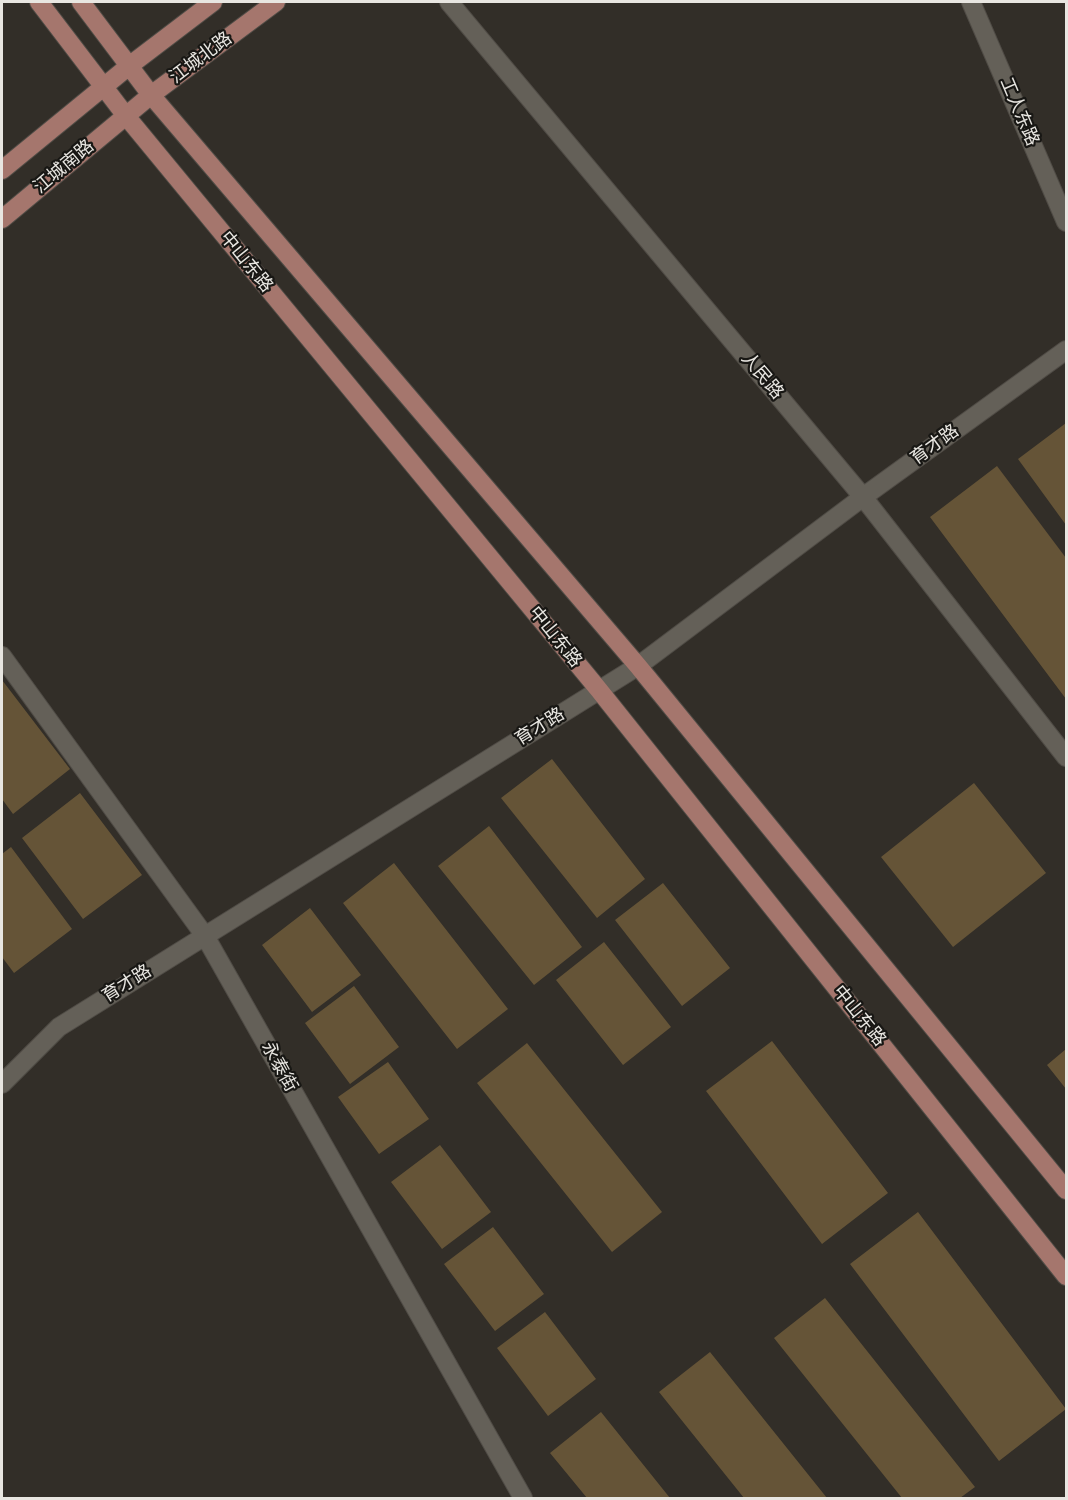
<!DOCTYPE html>
<html>
<head>
<meta charset="utf-8">
<style>
	body { margin:0 }
	#map { position:relative; width:1068px; height:1500px; overflow:hidden; background:#322e28; font-family:"Fira Sans",sans-serif }
	canvas { display:block }
	.frame { position:absolute; inset:0; border:3px solid #e8e6e1; pointer-events:none }
</style>
</head>
<body>
<div id="map">
<canvas width="1068" height="1500"></canvas>
<div class="frame"></div>
</div>
<script>
const ctx = document.querySelector('canvas').getContext('2d');
ctx.lineJoin = 'round';
function fill(path, color) { ctx.fillStyle = color; ctx.fill(path, 'evenodd'); }
const shape = rows => new Path2D(rows.map(r => 'M' + r).join(''));
function trace(path, color, width, dash) { ctx.strokeStyle = color; ctx.lineWidth = width; ctx.lineCap = dash ? 'butt' : 'round'; ctx.setLineDash(dash || []); ctx.stroke(path); }
function write(font, color, halo, rows, align = 'center') {
  ctx.font = font + ' "Fira Sans","Noto Sans SC",sans-serif'; ctx.lineWidth = 4.5; ctx.setLineDash([]); ctx.textBaseline = 'middle'; ctx.strokeStyle = halo; ctx.fillStyle = color; for (const [text, x, y, turn = 0] of rows) {
    ctx.save(); ctx.translate(x, y); ctx.rotate((+turn || 0) * Math.PI / 180); ctx.textAlign = isNaN(turn) ? turn : align; if (halo) ctx.strokeText(text, 0, 0); ctx.fillText(text, 0, 0); ctx.restore();
  }
}
const building = shape([
	[1066,423,1066,525,1018,459],
	[997,466,1066,558,1066,699,930,517],
	[2,680,70,769,13,814,2,799],
	[552,759,645,879,597,918,501,798],
	[974,783,1046,873,953,947,881,857],
	[80,793,142,875,83,919,22,838],
	[489,826,582,947,534,985,438,866],
	[11,847,72,929,14,973,2,957,2,854],
	[394,863,508,1009,457,1049,343,903],
	[663,883,730,968,682,1006,615,920],
	[310,908,361,975,312,1012,262,945],
	[604,942,671,1027,623,1065,556,980],
	[354,986,399,1047,350,1084,305,1023],
	[772,1041,888,1193,822,1244,706,1091],
	[527,1043,662,1212,612,1252,477,1083],
	[1066,1049,1066,1089,1047,1065],
	[388,1062,429,1119,379,1154,338,1097],
	[440,1145,491,1212,442,1249,391,1182],
	[918,1212,1066,1409,999,1461,850,1264],
	[493,1227,544,1294,495,1331,444,1264],
	[825,1298,975,1487,960,1498,902,1498,774,1338],
	[545,1312,596,1379,548,1416,497,1348],
	[710,1352,827,1498,744,1498,659,1392],
	[601,1412,670,1498,587,1498,550,1453]
]);
const minor = shape([
	[449,2,863,497,1066,757],
	[971,2,1066,222],
	[2,656,205,936,523,1498],
	[2,1084,59,1027,638,666,863,497,1066,350]
]);
const major = shape([
	[39,2,126,116,599,690,1066,1276],
	[81,2,151,95,638,666,1066,1190],
	[2,170,129,66,213,2],
	[2,219,151,95,276,2]
]);
const streetNames = [
	["江城北路",201,58,-37],
	["工人东路",1019,112,67],
	["江城南路",64,167,-40],
	["中山东路",246,262,51],
	["人民路",762,376,50],
	["育才路",935,445,-36],
	["中山东路",555,637,51],
	["育才路",540,727,-32],
	["育才路",127,984,-32],
	["中山东路",859,1016,51],
	["永泰街",279,1067,61]
];
fill(building, '#655437');
trace(minor, '#504c46', 20);
trace(major, '#504c46', 20);
trace(minor, '#646058', 18);
trace(major, '#a5766d', 18);
write('18px', '#e8e6e1', '#181714', streetNames);
</script>
</body>
</html>
